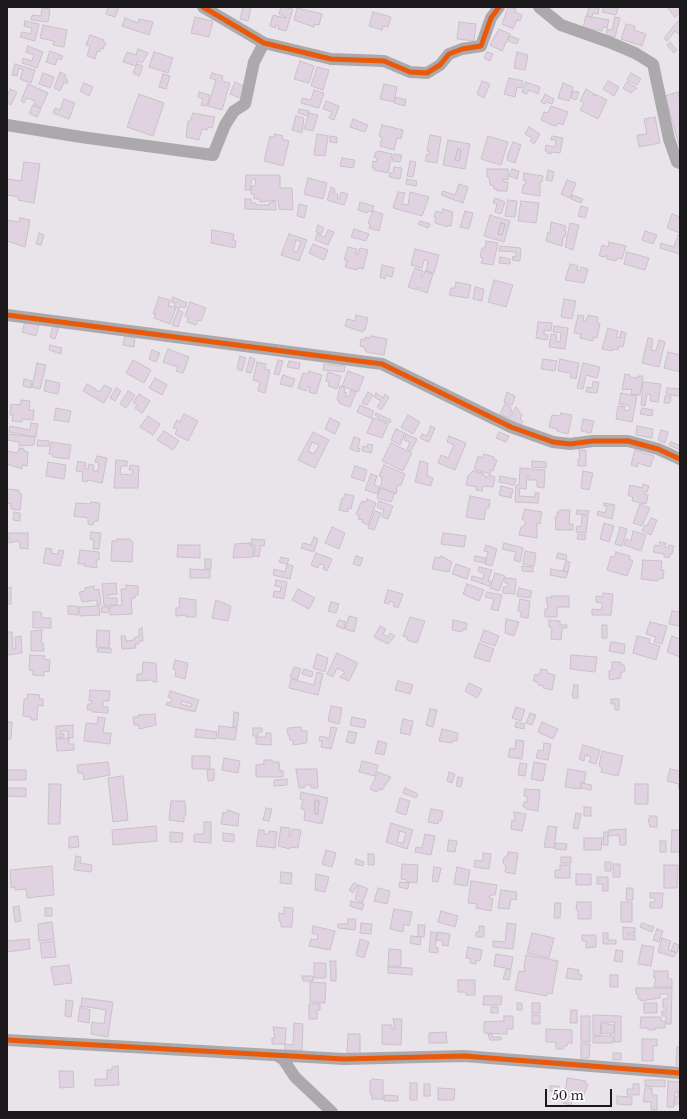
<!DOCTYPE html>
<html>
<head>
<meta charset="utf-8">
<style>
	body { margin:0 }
	#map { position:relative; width:687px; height:1119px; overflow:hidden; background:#e9e4e9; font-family:"Libre Baskerville",serif }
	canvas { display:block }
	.frame { position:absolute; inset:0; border:8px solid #1c191c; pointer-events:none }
	.scale { position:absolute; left:545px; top:1089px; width:67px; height:18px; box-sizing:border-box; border:2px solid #1c191c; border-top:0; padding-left:5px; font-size:12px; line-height:14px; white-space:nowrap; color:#1c191c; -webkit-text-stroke:3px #fff; paint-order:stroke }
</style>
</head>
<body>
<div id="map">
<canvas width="687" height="1119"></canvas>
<div class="frame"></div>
<div class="scale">50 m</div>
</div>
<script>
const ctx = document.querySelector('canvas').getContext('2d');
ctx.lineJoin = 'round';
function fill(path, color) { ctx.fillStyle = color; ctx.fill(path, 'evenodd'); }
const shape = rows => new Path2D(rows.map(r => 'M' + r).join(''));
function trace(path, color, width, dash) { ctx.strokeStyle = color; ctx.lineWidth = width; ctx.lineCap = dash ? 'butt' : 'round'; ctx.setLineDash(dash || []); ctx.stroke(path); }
const building = shape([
	[108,7,119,7,115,17,106,14,108,7],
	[243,7,251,7,248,21,240,19,243,7],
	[281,7,293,9,286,31,278,29,279,26,276,25,275,28,270,26,273,15,285,18,286,17,279,14,281,7],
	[508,7,516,9,515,12,522,15,520,21,517,20,513,29,502,24,508,7],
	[589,7,599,8,598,14,593,13,592,17,587,16,589,7],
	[604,7,618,8,616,15,602,12,604,7],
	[667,7,678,7,680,13,675,17,667,7],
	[42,8,50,9,48,22,31,20,32,15,41,16,42,8],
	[297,8,322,14,319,25,314,24,314,27,294,20,297,8],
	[373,12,391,17,388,27,383,26,382,30,369,26,373,12],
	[586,16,609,20,607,28,603,27,602,31,583,28,586,16],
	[195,17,213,21,209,37,191,33,195,17],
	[615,17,620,18,615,37,606,35,607,29,612,30,615,17],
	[125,18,138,23,139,19,153,22,149,35,122,26,125,18],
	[25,21,39,24,35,41,20,37,22,32,31,34,32,28,24,26,25,21],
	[678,21,680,23,680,35,675,31,667,41,664,38,678,21],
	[459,22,476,24,474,41,457,39,459,22],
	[626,24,635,26,634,30,646,34,642,46,621,39,626,24],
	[43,25,67,30,64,47,53,45,54,41,40,38,43,25],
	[499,29,510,34,502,51,490,45,499,29],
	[90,35,104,40,103,42,106,43,103,49,101,48,99,52,97,51,95,59,87,56,90,46,86,45,90,35],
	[510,36,519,39,517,44,508,41,510,36],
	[670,42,677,50,674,53,667,45,670,42],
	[28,46,43,52,37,68,22,63,23,58,32,61,34,55,26,52,28,46],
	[138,49,148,53,142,63,138,61,136,66,123,62,127,52,136,55,138,49],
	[50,51,63,56,61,60,58,58,55,65,46,62,50,51],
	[154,52,173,58,168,73,149,67,154,52],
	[487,52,493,54,490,61,484,58,487,52],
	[517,52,528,55,525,70,514,68,517,52],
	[300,61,314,66,309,83,294,79,300,61],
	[15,64,35,70,31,83,20,79,23,70,19,68,17,76,12,75,15,64],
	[137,64,143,66,139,76,133,73,137,64],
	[317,67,329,70,323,90,311,86,317,67],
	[60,72,66,75,65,78,68,80,67,84,64,82,60,91,54,88,60,72],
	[43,73,54,77,50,88,39,84,43,73],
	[212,73,223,76,222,81,230,83,222,110,208,106,216,80,210,78,212,73],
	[631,73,641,79,637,85,627,80,631,73],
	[163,74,170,76,166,89,159,87,163,74],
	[509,78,523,81,522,88,517,87,515,97,504,94,509,78],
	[482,81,490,84,484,98,477,94,482,81],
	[608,81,619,87,614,96,603,89,608,81],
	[235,82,248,88,244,100,230,94,235,82],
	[526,82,540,87,538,94,529,90,527,94,522,92,526,82],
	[627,82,637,88,631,93,623,88,627,82],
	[84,83,93,87,89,96,80,91,84,83],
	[563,83,573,87,569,101,558,98,563,83],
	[28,84,48,93,41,108,34,104,35,101,27,98,24,103,21,101,28,84],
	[384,84,397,87,394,102,380,99,384,84],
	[10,89,17,92,11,105,7,103,7,97,10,89],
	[586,89,593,93,594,96,595,94,607,100,598,119,580,110,584,103,580,101,586,89],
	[314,90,324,93,319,108,301,103,302,98,311,100,314,90],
	[573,91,579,92,576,100,571,98,573,91],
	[199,92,210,95,207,106,201,105,203,99,198,97,199,92],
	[678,92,680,100,680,148,665,96,678,92],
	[139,94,164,103,153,136,127,127,139,94],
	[545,94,554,99,552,104,546,102,545,104,541,102,545,94],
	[396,97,406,100,405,106,394,103,396,97],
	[64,99,75,103,69,119,53,113,55,108,60,110,64,99],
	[326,101,339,106,334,120,329,118,332,112,323,109,326,101],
	[33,105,41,109,37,117,29,113,33,105],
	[551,106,568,112,563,125,558,123,556,126,552,125,541,120,544,112,548,113,551,106],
	[299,109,309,111,308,116,298,113,299,109],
	[193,113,215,117,212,128,208,127,207,130,202,129,199,140,186,137,188,121,190,121,193,113],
	[309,113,318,115,313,131,304,129,309,113],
	[296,116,304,118,302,133,292,130,296,116],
	[655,117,660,143,639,147,637,135,647,134,644,119,655,117],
	[353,119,368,125,365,132,350,127,353,119],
	[382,125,403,130,401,139,397,138,394,150,380,146,382,137,379,136,382,125],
	[529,127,540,134,534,144,530,141,532,138,525,134,529,127],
	[275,134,283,136,282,139,289,141,283,166,264,161,270,136,274,137,275,134],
	[317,134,328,136,325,156,314,155,317,134],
	[430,135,441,137,437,163,425,161,427,154,429,154,430,152,427,151,430,135],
	[330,136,337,137,337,143,330,142,330,136],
	[488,136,508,142,501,165,481,159,488,136],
	[552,136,563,138,560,153,551,152,551,154,547,153,548,151,545,151,546,145,555,147,556,140,551,140,552,136],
	[448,140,470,144,465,169,443,165,448,140],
	[458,149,461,150,459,161,455,160,458,149],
	[513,142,521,145,515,163,507,160,508,157,507,157,513,142],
	[458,149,461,150,459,161,455,160,458,149],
	[379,151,392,154,388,173,374,170,375,168,372,168,373,161,376,162,377,158,374,157,376,152,379,151],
	[394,154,402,155,400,162,392,161,394,154],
	[342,158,355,160,353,168,340,166,342,158],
	[410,161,416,162,413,177,407,176,410,161],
	[24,162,40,164,34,203,18,200,19,197,7,195,7,179,21,181,24,162],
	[394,167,402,168,400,179,389,177,390,173,393,173,394,167],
	[487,169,508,169,508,180,503,179,503,182,508,182,507,191,497,191,497,189,494,189,494,186,490,185,489,177,487,177,487,169],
	[512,169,519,171,517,179,509,176,512,169],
	[548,170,554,172,552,181,546,180,548,170],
	[524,173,543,176,542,182,540,182,540,196,522,193,523,185,525,185,526,181,523,180,524,173],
	[246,175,280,175,280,188,292,188,293,210,279,209,278,200,260,202,260,199,254,199,254,194,251,194,251,186,256,186,255,178,251,180,251,190,245,190,246,175],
	[308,178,327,183,323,199,304,194,308,178],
	[407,179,417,181,416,186,406,184,407,179],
	[567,180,576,183,570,198,561,194,567,180],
	[459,184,468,187,463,203,441,195,443,191,455,195,459,184],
	[331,187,335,189,334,193,338,194,337,199,339,199,341,192,348,194,344,205,327,200,331,187],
	[398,192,405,193,402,204,408,205,410,192,429,197,422,216,393,208,398,192],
	[572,195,583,199,581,203,571,199,572,195],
	[495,198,505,202,501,214,495,212,497,204,493,203,495,198],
	[245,199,251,199,251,203,256,203,256,205,269,205,269,203,275,201,276,210,245,209,245,199],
	[508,200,517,201,515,217,505,216,508,200],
	[521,201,539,203,536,223,518,221,521,201],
	[360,202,374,206,372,212,368,211,367,213,358,210,360,202],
	[299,204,307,206,304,218,297,216,299,204],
	[581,206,588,208,585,218,578,216,581,206],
	[443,209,453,212,451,226,448,225,448,227,435,223,436,218,434,217,436,211,442,213,443,209],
	[373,211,383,214,379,231,369,228,370,224,368,223,373,211],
	[465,211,473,213,469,229,460,227,465,211],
	[672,214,680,217,680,233,667,228,672,214],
	[490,215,510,221,504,242,484,236,490,215],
	[501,223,505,224,502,235,498,234,501,223],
	[20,218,30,220,25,247,7,241,7,220,19,222,20,218],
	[420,221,430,224,428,228,418,224,420,221],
	[551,222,566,226,564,231,566,231,565,237,563,237,562,246,546,241,548,232,550,233,551,222],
	[501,223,505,224,502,235,498,234,501,223],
	[570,223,579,225,573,250,565,247,570,223],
	[318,225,324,228,321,234,316,232,318,225],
	[354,229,369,234,366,241,351,237,354,229],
	[212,230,234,234,233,240,236,241,235,248,211,243,212,230],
	[328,230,334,232,328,245,315,240,317,234,325,237,328,230],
	[645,231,657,235,653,244,642,240,645,231],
	[39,233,44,235,41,245,36,244,39,233],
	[289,234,307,240,299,261,281,255,289,234],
	[296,240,301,242,297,252,293,251,296,240],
	[678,235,680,236,680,254,660,248,661,243,674,247,678,235],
	[486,241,498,243,493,265,481,263,483,258,480,257,482,248,485,248,486,241],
	[609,242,626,246,622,259,617,258,616,261,607,259,608,256,606,255,606,257,599,256,602,245,608,247,609,242],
	[313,244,328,250,324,260,309,253,313,244],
	[500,246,521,248,520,261,512,260,513,256,516,257,516,252,499,251,500,246],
	[348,247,357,249,356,255,358,255,360,248,368,250,363,269,357,268,357,270,345,267,347,260,344,260,348,247],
	[415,249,439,255,434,273,426,271,428,261,424,260,422,268,411,265,415,249],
	[627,252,649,258,645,270,624,264,627,252],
	[500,257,510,259,510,264,499,263,500,257],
	[570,264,578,266,577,270,580,271,581,267,588,269,584,283,565,280,570,264],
	[382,265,394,268,392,277,386,275,385,279,380,277,382,265],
	[415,268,423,271,421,276,423,277,425,271,433,274,427,293,419,290,420,288,418,287,417,290,408,287,415,268],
	[494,280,513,285,506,307,488,302,494,280],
	[456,282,471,285,468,298,449,295,451,288,455,288,456,282],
	[475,287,484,289,482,301,473,299,475,287],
	[159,297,170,300,168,307,170,306,176,308,170,324,154,318,156,314,153,314,159,297],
	[173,297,187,303,185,308,180,306,179,309,174,306,175,303,171,302,173,297],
	[564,299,576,301,572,319,561,317,564,299],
	[190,302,206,308,201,321,198,320,196,325,187,322,188,317,185,316,190,302],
	[178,310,183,312,178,327,172,325,178,310],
	[356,315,368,318,365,330,363,330,363,332,345,326,347,319,355,321,356,315],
	[578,315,584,316,583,321,586,321,588,315,598,317,597,323,600,324,597,338,593,337,593,341,580,338,581,334,574,333,578,315],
	[25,322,39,325,36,336,22,332,25,322],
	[538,322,552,323,551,331,544,330,544,334,548,335,547,340,536,338,538,322],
	[53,326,59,327,55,339,50,337,53,326],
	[554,326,568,328,565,349,549,347,551,334,557,335,556,341,560,342,561,333,553,332,554,326],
	[608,328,618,331,616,337,620,338,621,331,626,333,623,347,619,346,618,350,613,349,612,351,602,349,608,328],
	[125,336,135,338,134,347,123,345,125,336],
	[371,336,387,339,384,355,366,352,364,347,360,346,361,339,365,340,365,337,370,338,371,336],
	[648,338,653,339,651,350,656,351,659,340,665,342,659,367,642,363,648,338],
	[50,345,62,348,61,354,49,350,50,345],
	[168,349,189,357,183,373,176,371,178,367,163,362,168,349],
	[152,350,160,353,156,362,149,359,152,350],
	[668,352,680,355,680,372,664,368,668,352],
	[240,356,246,358,242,371,237,369,240,356],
	[250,357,255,359,251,373,246,372,250,357],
	[543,359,557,361,555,371,541,369,543,359],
	[560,359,579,363,576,379,570,377,571,373,558,371,560,359],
	[133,360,151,370,144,383,126,373,133,360],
	[278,360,283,361,279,375,274,374,278,360],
	[289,361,300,363,299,369,287,367,289,361],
	[257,362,266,364,265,369,270,370,265,393,258,391,260,382,253,380,257,362],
	[37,363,46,365,40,389,32,387,37,363],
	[583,363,600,367,597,378,586,375,583,389,577,388,583,363],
	[324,364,345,366,344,372,323,370,324,364],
	[309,371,322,375,316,394,309,392,310,387,308,386,306,391,298,388,303,373,308,374,309,371],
	[348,371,364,377,358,392,342,386,348,371],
	[328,372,341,376,337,389,328,386,329,382,326,381,328,372],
	[625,374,630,375,630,377,638,378,638,376,643,376,640,395,631,394,632,389,622,390,625,374],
	[283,375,295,379,292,387,280,384,283,375],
	[155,378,167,385,162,395,149,388,155,378],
	[24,379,32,381,31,388,23,386,24,379],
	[46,380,60,383,58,394,44,391,46,380],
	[593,382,599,382,597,393,586,392,587,387,592,388,593,382],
	[643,382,661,384,658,402,650,401,651,395,647,394,645,406,641,405,643,382],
	[87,384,100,392,104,385,112,389,104,403,83,391,87,384],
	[340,386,345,388,344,392,347,393,345,396,349,397,351,390,356,392,350,407,339,403,340,401,337,400,340,386],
	[116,388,121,391,115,401,110,398,116,388],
	[667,388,680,389,680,396,666,394,667,388],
	[128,391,135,395,126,408,120,404,128,391],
	[368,392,373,395,367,405,362,403,368,392],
	[507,392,515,396,512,405,504,402,507,392],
	[376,393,383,398,385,394,389,397,381,410,377,407,381,401,374,397,376,393],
	[621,393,637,396,632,422,616,419,618,406,625,407,624,410,629,411,630,406,619,404,621,393],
	[139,394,150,401,142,413,135,408,137,405,133,402,139,394],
	[665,396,671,396,670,403,664,403,665,396],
	[21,400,30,401,29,410,34,410,33,420,22,419,22,422,12,421,13,415,10,415,11,404,20,405,21,400],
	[505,404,511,407,510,409,512,410,508,418,500,414,505,404],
	[360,405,374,411,371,418,357,412,360,405],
	[516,407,522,415,520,419,523,421,520,425,509,419,516,407],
	[56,408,71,411,69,422,54,420,56,408],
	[642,408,653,410,652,416,640,414,642,408],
	[376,413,391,420,390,423,377,418,378,417,375,415,376,413],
	[561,413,572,415,568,434,557,431,557,429,549,427,552,415,560,416,561,413],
	[184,414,198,421,188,441,175,434,177,429,173,428,177,420,180,422,184,414],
	[408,415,420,422,413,434,401,427,408,415],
	[148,416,160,424,153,435,140,427,148,416],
	[330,418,340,423,335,434,325,429,330,418],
	[373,418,388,424,382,438,367,433,373,418],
	[583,419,594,421,591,433,581,431,583,419],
	[31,423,38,424,36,437,9,432,10,426,30,430,31,423],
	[431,426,435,428,429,442,420,438,422,434,427,436,431,426],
	[637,426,653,429,652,438,636,435,637,426],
	[396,429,405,433,400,445,391,440,396,429],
	[661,430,668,432,665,443,658,440,661,430],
	[164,431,179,441,173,450,157,440,164,431],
	[313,432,329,440,315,468,298,460,313,432],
	[312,442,319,445,314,454,308,451,312,442],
	[499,432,509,436,506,442,496,438,499,432],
	[7,434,35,437,34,445,19,446,19,442,7,440,7,434],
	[406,434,417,439,411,451,407,449,410,442,404,440,406,434],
	[449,436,466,443,455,470,438,463,441,455,448,458,454,445,447,442,449,436],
	[354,437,360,439,358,448,360,449,359,452,350,449,354,437],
	[38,440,49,441,49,446,37,446,38,440],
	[51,442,71,445,69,459,53,457,53,455,49,454,51,442],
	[671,442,679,445,680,442,680,450,669,445,671,442],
	[391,443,412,453,403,471,382,461,391,443],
	[368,444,373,445,371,453,362,451,363,446,367,447,368,444],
	[19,448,24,449,24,451,28,452,27,466,22,465,22,469,7,464,7,451,18,453,19,448],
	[579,450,586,450,586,466,578,466,578,459,580,459,579,450],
	[635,450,654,456,650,467,638,463,637,467,631,465,635,450],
	[484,454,494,457,493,459,497,460,493,471,491,470,490,474,474,469,478,456,483,458,484,454],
	[97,456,107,458,102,483,88,480,87,482,82,481,83,472,76,471,78,461,86,463,85,469,88,469,89,464,94,465,93,471,98,471,99,463,95,462,97,456],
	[116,460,127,461,127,466,121,466,120,474,132,475,133,470,129,470,130,465,139,466,138,488,114,488,116,460],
	[420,461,428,463,427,476,433,478,431,486,415,482,420,461],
	[532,461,546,462,546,468,532,467,532,461],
	[48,462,66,465,64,479,46,476,48,462],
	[384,465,405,474,401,485,399,485,396,489,397,489,396,494,381,487,382,477,379,476,384,465],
	[355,466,367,470,364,481,351,477,355,466],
	[520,468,545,470,544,488,537,487,537,480,529,480,529,476,527,476,526,489,520,488,519,496,535,497,535,493,539,493,538,503,515,502,516,485,519,485,520,468],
	[473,471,483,473,483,475,486,476,486,478,489,475,495,477,493,487,483,486,482,491,476,490,477,487,466,485,468,476,473,471],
	[583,471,593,473,589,490,581,488,583,471],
	[371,474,377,476,374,485,380,487,377,494,365,490,371,474],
	[500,476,516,479,514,485,499,482,500,476],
	[643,484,649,486,647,492,645,492,644,494,648,495,646,504,632,501,633,497,628,495,630,485,642,488,643,484],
	[501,486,513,489,511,498,499,495,501,486],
	[380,488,395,493,391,502,377,498,380,488],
	[7,489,19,490,19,493,22,494,20,510,11,509,11,504,7,503,7,489],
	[345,494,354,496,351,509,348,508,348,512,339,510,342,498,344,498,345,494],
	[470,496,490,500,489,508,486,508,484,520,466,517,470,496],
	[367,499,376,503,368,525,362,522,363,520,358,519,360,516,356,514,362,501,366,502,367,499],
	[379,501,393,506,388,519,382,517,384,510,377,507,379,501],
	[91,502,100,503,98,521,94,521,93,525,88,524,88,518,74,516,76,503,90,504,91,502],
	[604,503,615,505,612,519,597,515,598,511,605,513,607,506,604,506,604,503],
	[640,504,650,508,642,526,633,523,640,504],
	[525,509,542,512,540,524,537,523,537,538,519,535,521,527,525,525,525,521,522,519,525,509],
	[560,510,570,510,569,524,573,524,573,530,556,530,555,517,557,517,557,512,560,512,560,510],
	[577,510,589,511,588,515,576,514,577,510],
	[375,511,381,513,374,530,368,528,375,511],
	[14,512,20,513,20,521,13,520,14,512],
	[582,516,588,516,586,533,576,532,577,526,581,527,582,516],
	[651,518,657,520,651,535,642,531,645,525,647,526,651,518],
	[604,523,614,526,609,542,600,539,604,523],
	[332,527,345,533,339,549,325,543,332,527],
	[620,527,627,529,622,546,615,544,620,527],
	[633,531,646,535,641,551,624,545,626,539,631,541,633,531],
	[91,532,101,533,99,549,93,549,94,540,90,539,91,532],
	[9,533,28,533,28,549,20,548,20,543,18,541,9,543,9,533],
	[443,533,466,536,464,547,441,544,443,533],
	[578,534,586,535,585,540,577,539,578,534],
	[314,537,318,539,314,552,301,548,303,543,311,545,314,537],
	[117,539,130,539,133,543,132,562,111,561,112,541,117,541,117,539],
	[252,539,265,540,264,546,261,545,259,557,254,556,255,545,251,545,252,539],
	[660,542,666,543,665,547,668,548,669,545,674,546,672,554,670,554,669,558,664,557,664,554,653,552,655,545,659,546,660,542],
	[250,543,250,546,253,546,253,557,233,558,235,544,250,543],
	[504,543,523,548,520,562,514,560,516,552,502,549,504,543],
	[178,545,200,545,200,558,177,557,178,545],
	[486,545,497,549,492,566,485,564,488,552,484,551,486,545],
	[46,548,52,549,51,553,58,554,59,550,64,551,60,566,43,563,46,548],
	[80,550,99,552,99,560,96,560,97,568,84,566,85,564,78,564,80,550],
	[525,551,536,553,534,566,523,564,525,551],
	[616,552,630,556,629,559,633,561,627,576,607,570,611,556,614,557,616,552],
	[316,553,332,559,327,571,323,569,324,565,319,564,318,568,311,565,316,553],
	[558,553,567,555,566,560,556,558,558,553],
	[356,556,363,558,360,566,353,564,356,556],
	[441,556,452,562,449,572,432,569,435,557,440,558,441,556],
	[475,556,486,558,485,563,474,561,475,556],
	[281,557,289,559,287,564,279,562,281,557],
	[205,559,211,559,211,569,205,569,205,559],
	[643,560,662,561,661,570,664,570,663,579,659,578,658,581,641,579,643,560],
	[566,561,570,562,568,572,563,571,566,561],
	[287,564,293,566,290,579,273,575,274,569,285,572,287,564],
	[456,564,470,569,467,579,452,574,456,564],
	[522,566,533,567,533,572,522,571,522,566],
	[479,567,492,570,488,581,491,581,489,586,471,580,472,576,483,579,484,574,478,571,479,567],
	[190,569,210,570,210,578,190,578,190,569],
	[551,569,568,572,566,578,550,575,551,569],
	[495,573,505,576,499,591,490,588,495,573],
	[505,578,516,579,515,594,503,593,503,587,508,587,508,583,505,583,505,578],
	[276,580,287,582,284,599,273,597,274,591,280,592,281,587,275,586,276,580],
	[116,583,117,594,107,595,108,598,117,598,117,605,104,605,102,584,116,583],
	[467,584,484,590,479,601,463,594,467,584],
	[126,585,138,586,138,595,135,595,135,598,131,598,132,614,110,615,110,606,122,605,121,589,126,589,126,585],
	[94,586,94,590,99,589,101,604,97,605,97,600,82,602,79,592,85,591,85,588,94,586],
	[11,587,11,604,7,604,7,588,11,587],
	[519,588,532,591,530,598,517,596,519,588],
	[298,589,315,598,309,609,292,600,298,589],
	[388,590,403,594,398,608,393,606,394,603,390,601,389,604,384,603,388,590],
	[487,592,502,595,498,611,491,609,494,599,485,597,487,592],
	[603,593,613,594,611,615,592,615,592,609,602,610,602,603,596,602,596,596,603,597,603,593],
	[551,596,569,596,569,607,557,607,557,617,545,617,545,609,548,609,546,597,551,598,551,596],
	[180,598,196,600,196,617,186,617,186,615,176,616,176,608,179,608,180,598],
	[520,599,530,601,528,618,521,617,521,612,518,611,520,599],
	[216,600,231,606,228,621,212,618,216,600],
	[331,602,339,604,336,613,328,611,331,602],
	[68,606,78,606,78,615,68,614,68,606],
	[99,606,100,615,80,616,79,607,99,606],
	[102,606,109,607,108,613,101,612,102,606],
	[672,611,680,612,680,626,669,624,672,611],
	[33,612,41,612,42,618,51,618,51,628,33,628,33,612],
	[349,616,357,618,354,632,345,629,349,616],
	[410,617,425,621,417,643,407,640,407,637,403,636,410,617],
	[506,619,519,622,514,636,505,633,506,619],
	[339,620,346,622,344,629,336,626,339,620],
	[453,620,467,623,466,630,463,629,462,632,452,630,453,620],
	[549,620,560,621,560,625,567,625,567,628,562,628,561,640,551,639,552,628,549,627,549,620],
	[650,622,667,626,662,644,654,642,656,637,646,634,650,622],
	[602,625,607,625,607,638,602,638,602,625],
	[380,626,386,629,383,634,388,637,390,633,395,636,388,644,374,637,380,626],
	[142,628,143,641,139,641,139,644,135,644,136,648,122,649,121,636,125,636,126,641,134,640,134,638,139,636,139,629,142,628],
	[42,630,41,643,43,643,44,651,31,651,31,631,42,630],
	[97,630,110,631,109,648,96,647,97,630],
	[484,630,499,636,495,646,480,641,484,630],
	[7,632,12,632,13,649,16,649,15,637,21,636,22,653,7,655,7,632],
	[637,636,650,639,649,643,660,646,656,660,633,653,637,636],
	[672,636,680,639,680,657,667,652,672,636],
	[611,642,625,644,624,654,609,651,611,642],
	[479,643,494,649,489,662,474,657,479,643],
	[98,648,111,648,111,653,97,652,98,648],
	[337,653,358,663,349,681,340,677,345,672,337,668,333,677,327,674,337,653],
	[317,654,328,658,325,672,313,668,317,654],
	[30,655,45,656,44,659,50,660,49,672,44,671,44,676,33,675,33,671,29,670,30,655],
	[571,655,597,657,595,672,570,669,571,655],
	[175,660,188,663,185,679,175,676,176,670,173,669,175,660],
	[143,662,156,663,157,682,153,682,153,680,137,681,137,674,142,674,143,662],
	[612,662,621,662,621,665,624,665,625,672,621,672,621,678,610,680,609,677,609,671,612,670,612,662],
	[294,667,301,669,297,680,290,677,294,667],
	[304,669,313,672,312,677,302,674,304,669],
	[541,669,547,670,547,673,555,675,552,690,543,688,544,686,538,685,538,682,533,681,535,674,539,675,541,669],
	[317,672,323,674,318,695,289,688,291,679,314,685,317,672],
	[398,681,413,685,410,694,395,690,398,681],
	[469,683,482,689,477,698,465,691,469,683],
	[574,685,578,685,578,698,573,698,572,696,574,685],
	[90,690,110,691,109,701,103,701,103,707,108,707,108,713,92,712,92,710,87,710,88,704,91,704,92,701,89,701,90,690],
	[170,691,199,700,195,712,166,705,167,702,170,703,172,698,168,697,170,691],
	[182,701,192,704,191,707,181,704,182,701],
	[28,694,40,695,39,699,43,699,43,706,38,705,37,720,31,720,31,717,23,716,24,699,27,699,28,694],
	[611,699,619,699,619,710,615,710,615,704,611,704,611,699],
	[331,706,342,708,339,724,328,721,331,706],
	[516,707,525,710,521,721,512,718,516,707],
	[430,709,437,710,433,727,426,725,430,709],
	[234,712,239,713,237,727,233,727,234,712],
	[530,713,536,715,532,725,526,723,530,713],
	[155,714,156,725,139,729,139,725,134,725,133,717,138,717,138,715,155,714],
	[98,717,105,718,103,733,111,733,110,744,84,741,86,723,97,724,98,717],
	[352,717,366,720,364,728,350,725,352,717],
	[403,719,413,721,410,735,400,733,403,719],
	[7,722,12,722,11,739,7,739,7,722],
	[516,722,525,724,524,729,515,727,516,722],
	[542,722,558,729,553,739,538,732,542,722],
	[73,725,73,738,68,738,68,731,61,731,61,734,64,734,64,737,56,738,56,726,73,725],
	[219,726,237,728,235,740,218,738,219,726],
	[301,727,302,731,307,731,307,741,306,743,293,745,293,740,290,740,289,735,288,735,287,728,301,727],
	[331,727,337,728,331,749,321,747,322,741,319,741,320,736,329,738,331,727],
	[253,728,262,728,262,732,258,732,258,736,253,736,253,728],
	[196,729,217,732,216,739,195,737,196,729],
	[442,729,458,733,457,741,452,741,452,743,439,741,442,729],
	[349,731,357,733,354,744,346,742,349,731],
	[266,733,271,733,271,745,256,744,256,737,266,737,266,733],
	[69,738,69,744,74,744,74,750,57,751,56,739,69,738],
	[516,740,524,741,522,759,508,757,510,748,515,749,516,740],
	[378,741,387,743,384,755,375,753,378,741],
	[544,743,551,744,548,760,536,758,538,750,543,751,544,743],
	[583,745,600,750,596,764,589,762,591,757,585,755,584,761,579,759,583,745],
	[602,751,623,756,618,776,601,772,602,767,599,766,602,751],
	[192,756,210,756,210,769,192,769,192,756],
	[224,758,240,761,238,773,222,770,224,758],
	[264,760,272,760,273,762,279,762,280,771,283,771,283,777,256,777,256,765,264,764,264,760],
	[362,761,378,765,375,776,359,772,362,761],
	[108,762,110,775,84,780,83,773,78,773,77,765,108,762],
	[534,762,546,764,543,781,531,779,534,762],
	[520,763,527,764,525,776,518,775,520,763],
	[214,769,214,780,208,781,207,770,214,769],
	[296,769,317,769,318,788,311,788,311,785,306,785,304,788,299,788,296,769],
	[568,769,586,772,584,783,581,782,580,789,565,787,568,769],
	[670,769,680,771,680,788,678,788,679,784,667,781,670,769],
	[7,770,26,770,26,780,7,780,7,770],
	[378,772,391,777,382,790,379,789,377,792,370,789,378,772],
	[449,772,455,774,452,783,447,781,449,772],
	[123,776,128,820,113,822,108,778,123,776],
	[458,777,463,778,461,787,456,786,458,777],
	[287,779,287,785,274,786,274,780,287,779],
	[581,783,592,785,591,790,581,788,581,783],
	[49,784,61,784,60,824,48,824,49,784],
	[635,784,648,784,648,804,635,804,635,784],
	[7,788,26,788,26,797,7,796,7,788],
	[405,788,418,794,416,798,403,793,405,788],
	[525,789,540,790,538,811,526,809,526,807,523,807,524,802,527,802,527,796,524,796,525,789],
	[301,792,328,798,322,824,304,820,305,810,301,809,303,800,300,799,301,792],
	[315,800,319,801,318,814,315,814,315,800],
	[400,798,410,801,406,815,396,812,400,798],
	[315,800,319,801,318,814,315,814,315,800],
	[171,801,185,801,186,815,184,815,184,822,169,820,171,801],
	[584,807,591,807,591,816,584,816,584,807],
	[266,808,272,809,269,821,263,820,266,808],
	[431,809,443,811,441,821,439,820,438,824,428,822,431,809],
	[228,810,239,814,238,826,221,824,223,812,227,813,228,810],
	[514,812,526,814,522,831,511,829,512,820,515,821,514,812],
	[576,813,581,814,578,829,573,828,576,813],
	[650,816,657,816,657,827,650,827,648,819,650,819,650,816],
	[204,822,211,822,211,843,194,842,194,834,204,834,204,822],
	[391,823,413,830,407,849,386,842,391,823],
	[400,831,406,833,403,843,397,842,400,831],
	[156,826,157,841,113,845,112,830,156,826],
	[548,826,557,827,554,848,544,847,548,826],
	[281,827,290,828,289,836,291,836,292,829,301,830,298,848,290,847,290,849,278,846,281,827],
	[626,829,626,845,620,845,619,835,609,836,608,830,626,829],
	[259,830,264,830,264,834,268,834,269,831,277,832,275,848,256,846,259,830],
	[672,830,680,830,680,852,671,852,672,830],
	[170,832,183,833,182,842,170,842,170,832],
	[604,832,608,832,608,845,603,845,604,832],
	[223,833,234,834,234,842,223,841,223,833],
	[425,834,435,836,431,855,415,852,416,847,422,848,425,834],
	[78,836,79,847,69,848,69,837,78,836],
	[584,838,602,838,601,850,584,850,584,838],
	[449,840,457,841,455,852,447,851,449,840],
	[660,841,666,841,666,852,660,852,660,841],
	[555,843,567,844,566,850,555,849,555,843],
	[326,850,336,853,332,867,322,864,326,850],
	[508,852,518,853,515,874,505,872,506,867,503,863,504,858,508,855,508,852],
	[483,853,491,854,489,869,474,867,475,860,483,861,483,853],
	[368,854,374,854,374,865,368,865,368,854],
	[76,856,81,857,80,863,92,865,91,872,74,870,76,856],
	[561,857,571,857,571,863,561,863,561,857],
	[356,859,364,862,363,866,355,864,356,859],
	[605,862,611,862,611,871,605,871,605,862],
	[402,864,418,865,417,883,407,882,407,880,401,879,402,864],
	[613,864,620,864,620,877,613,877,613,864],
	[560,865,570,865,570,878,555,878,555,870,560,870,560,865],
	[664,865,678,865,677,888,664,888,664,865],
	[52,866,54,895,27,898,26,889,15,890,15,887,11,888,10,870,52,866],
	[434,867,441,868,438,882,432,881,434,867],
	[457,867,470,870,467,886,454,884,457,867],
	[281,872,292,873,291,884,280,883,281,872],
	[316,874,329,877,325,892,315,890,316,874],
	[576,874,591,874,591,885,576,885,576,874],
	[597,877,608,877,608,891,602,891,603,884,597,884,597,877],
	[471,881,497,885,495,895,490,895,489,898,493,899,491,911,476,908,477,904,468,903,471,881],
	[400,882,409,883,408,889,399,887,400,882],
	[354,883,358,885,353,893,349,890,354,883],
	[359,885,368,889,362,903,355,899,359,885],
	[378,888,390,891,387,904,374,901,378,888],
	[627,888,633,888,633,900,626,900,627,888],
	[501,890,517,892,516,900,511,899,509,909,498,908,501,890],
	[650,893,663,893,662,908,650,908,650,902,655,902,655,898,650,898,650,893],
	[351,901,364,904,362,910,350,906,351,901],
	[577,902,591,902,591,919,578,919,578,910,576,910,577,902],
	[621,902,632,902,632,922,621,922,621,902],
	[555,903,561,903,560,918,554,918,555,903],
	[19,906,21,921,15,922,13,907,19,906],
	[284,907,293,908,292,927,281,927,281,922,279,921,279,913,284,914,284,907],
	[45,908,52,908,52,916,45,916,45,908],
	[394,909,412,912,409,926,404,924,403,932,390,929,394,909],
	[441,911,458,916,455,927,438,922,441,911],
	[348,919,356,919,355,930,338,928,338,924,348,924,348,919],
	[52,922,54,939,39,941,38,924,52,922],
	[361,923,372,924,371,934,360,933,361,923],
	[507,923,516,924,513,949,493,947,493,941,505,942,507,923],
	[642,923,654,927,652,932,640,927,642,923],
	[418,925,425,925,424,937,418,936,418,925],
	[313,926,335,931,330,950,309,946,311,939,317,940,318,935,312,933,313,926],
	[479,926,484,926,484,937,476,937,476,932,479,932,479,926],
	[623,927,635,928,635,933,628,933,628,935,635,935,635,940,623,939,623,927],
	[657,929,663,931,659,942,653,940,657,929],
	[431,932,437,933,435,947,438,948,438,953,429,952,431,932],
	[438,932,450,934,448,946,442,945,443,941,436,940,438,932],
	[532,933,554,938,549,958,527,953,532,933],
	[603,933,608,933,608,940,616,940,616,944,603,944,603,933],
	[582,935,596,935,596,947,586,948,586,941,582,941,582,935],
	[411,936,421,937,420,945,410,943,411,936],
	[662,938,671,941,668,950,676,952,674,957,658,952,662,938],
	[29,939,30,949,7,952,7,941,29,939],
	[360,939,369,942,364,958,356,955,360,939],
	[54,941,56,957,42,958,40,943,54,941],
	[674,943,679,945,677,953,671,951,674,943],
	[642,945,654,947,651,966,638,964,642,945],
	[468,947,482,950,480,961,476,960,476,964,470,963,471,959,466,958,468,947],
	[389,949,401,950,401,966,388,966,389,949],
	[616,950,623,951,622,962,614,961,616,950],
	[496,954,513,957,511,969,494,966,496,954],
	[526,955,558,961,552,994,547,993,547,996,515,990,519,971,525,972,524,968,526,955],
	[330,961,336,961,336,981,331,981,330,961],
	[314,963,326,963,326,978,314,978,314,963],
	[69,965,72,983,54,985,51,967,69,965],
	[388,967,412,968,412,975,388,973,388,967],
	[568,968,579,970,578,974,582,975,581,980,566,978,568,968],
	[506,969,511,970,509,980,503,979,506,969],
	[654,971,668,971,668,979,672,979,672,987,654,987,656,978,654,978,654,971],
	[610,975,618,975,618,987,610,987,610,975],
	[302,976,313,976,313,981,303,981,302,976],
	[458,980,475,980,475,995,466,995,466,992,458,992,458,980],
	[310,982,326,983,325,1003,310,1002,310,982],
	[636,988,672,988,671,1024,666,1024,666,1016,662,1016,662,1011,666,1011,666,1008,663,1008,663,999,668,999,668,994,660,994,660,998,641,1001,641,999,638,999,638,994,636,994,636,988],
	[484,996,502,996,501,1005,483,1005,484,996],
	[82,998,113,1002,108,1037,91,1034,92,1022,104,1024,106,1010,81,1006,82,998],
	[66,1000,73,1001,71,1017,65,1016,66,1000],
	[517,1003,522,1003,522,1010,517,1010,517,1003],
	[532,1003,540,1003,540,1013,532,1013,532,1003],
	[644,1003,657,1003,657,1013,644,1013,644,1003],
	[309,1004,320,1004,320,1010,317,1010,317,1019,309,1019,309,1004],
	[80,1007,90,1010,89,1023,78,1021,80,1007],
	[491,1007,498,1007,498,1013,491,1013,491,1007],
	[571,1010,577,1010,577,1023,570,1023,571,1010],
	[532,1015,540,1015,540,1024,532,1024,532,1015],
	[593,1015,621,1016,621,1042,614,1042,615,1022,601,1022,600,1036,593,1035,593,1015],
	[504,1016,513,1016,513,1029,507,1029,507,1034,484,1033,484,1022,504,1021,504,1016],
	[581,1016,590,1016,590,1042,581,1042,581,1016],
	[641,1017,661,1017,661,1021,665,1021,665,1028,655,1028,655,1030,648,1030,648,1028,640,1028,641,1017],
	[393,1019,402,1019,401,1045,382,1044,382,1025,392,1025,392,1029,395,1029,393,1019],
	[294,1023,303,1024,302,1051,285,1050,285,1044,293,1045,294,1023],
	[602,1023,614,1025,614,1033,601,1034,602,1023],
	[273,1027,286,1028,285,1044,272,1044,272,1038,275,1038,273,1027],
	[546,1029,572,1030,572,1043,567,1043,567,1046,563,1046,563,1049,556,1049,556,1042,546,1042,546,1029],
	[446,1032,447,1043,429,1043,429,1033,446,1032],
	[348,1034,360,1034,360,1054,347,1053,348,1034],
	[488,1034,492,1034,492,1037,501,1037,501,1040,490,1040,488,1034],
	[610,1034,613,1036,613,1043,593,1043,593,1036,610,1036,610,1034],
	[642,1039,657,1039,657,1046,653,1046,653,1061,642,1061,642,1039],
	[581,1044,590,1044,589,1058,581,1058,581,1044],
	[677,1047,680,1047,680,1065,676,1065,677,1047],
	[613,1053,621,1053,621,1060,613,1060,613,1053],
	[118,1066,119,1085,95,1086,95,1079,107,1079,107,1070,112,1070,112,1067,118,1066],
	[59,1071,73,1071,74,1087,60,1088,59,1071],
	[567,1078,586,1081,585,1084,588,1084,584,1095,579,1095,578,1100,572,1101,571,1105,563,1103,560,1099,561,1092,566,1088,567,1078],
	[373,1079,383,1080,383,1099,372,1099,372,1095,370,1094,370,1081,373,1079],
	[645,1080,665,1080,665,1087,645,1086,645,1080],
	[668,1081,680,1082,680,1092,675,1092,674,1107,667,1107,668,1081],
	[410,1083,417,1083,417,1100,410,1100,410,1083],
	[424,1084,430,1084,430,1096,424,1096,424,1084],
	[633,1084,639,1084,639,1095,627,1095,627,1089,633,1089,633,1084],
	[550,1086,559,1086,559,1099,554,1099,554,1092,550,1091,550,1086],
	[438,1088,455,1089,454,1100,438,1100,438,1088],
	[645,1088,652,1088,652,1095,657,1095,657,1110,651,1110,651,1102,643,1102,645,1088],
	[678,1092,680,1092,680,1104,674,1104,675,1097,678,1097,678,1092],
	[384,1095,398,1096,398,1101,384,1101,384,1095],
	[617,1096,632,1097,632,1105,617,1104,617,1096]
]);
const minor = shape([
	[203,7,264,43,331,59,384,61,410,72,427,73,440,65,449,54,462,49,481,46,491,18,499,7],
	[539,7,561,25,609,42,635,53,653,64,669,139,677,162,680,163],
	[7,125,81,137,213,155,225,125,234,111,245,104,254,62,264,43],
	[7,315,382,364,511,427,553,442,570,444,593,441,628,441,658,449,680,459],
	[7,1040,344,1059,464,1056,680,1073],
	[277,1056,283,1059,295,1077,332,1112]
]);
const cycleway = shape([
	[203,7,264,43,331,59,384,61,410,72,427,73,440,65,449,54,462,49,481,46,491,18,499,7],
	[7,315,382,364,511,427,553,442,570,444,593,441,628,441,658,449,680,459],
	[7,1040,344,1059,464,1056,680,1073]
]);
fill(building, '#e0d2e1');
trace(building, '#c6c3c7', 1);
trace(minor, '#aca9ac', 12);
trace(cycleway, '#e8590c', 5);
</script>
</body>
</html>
